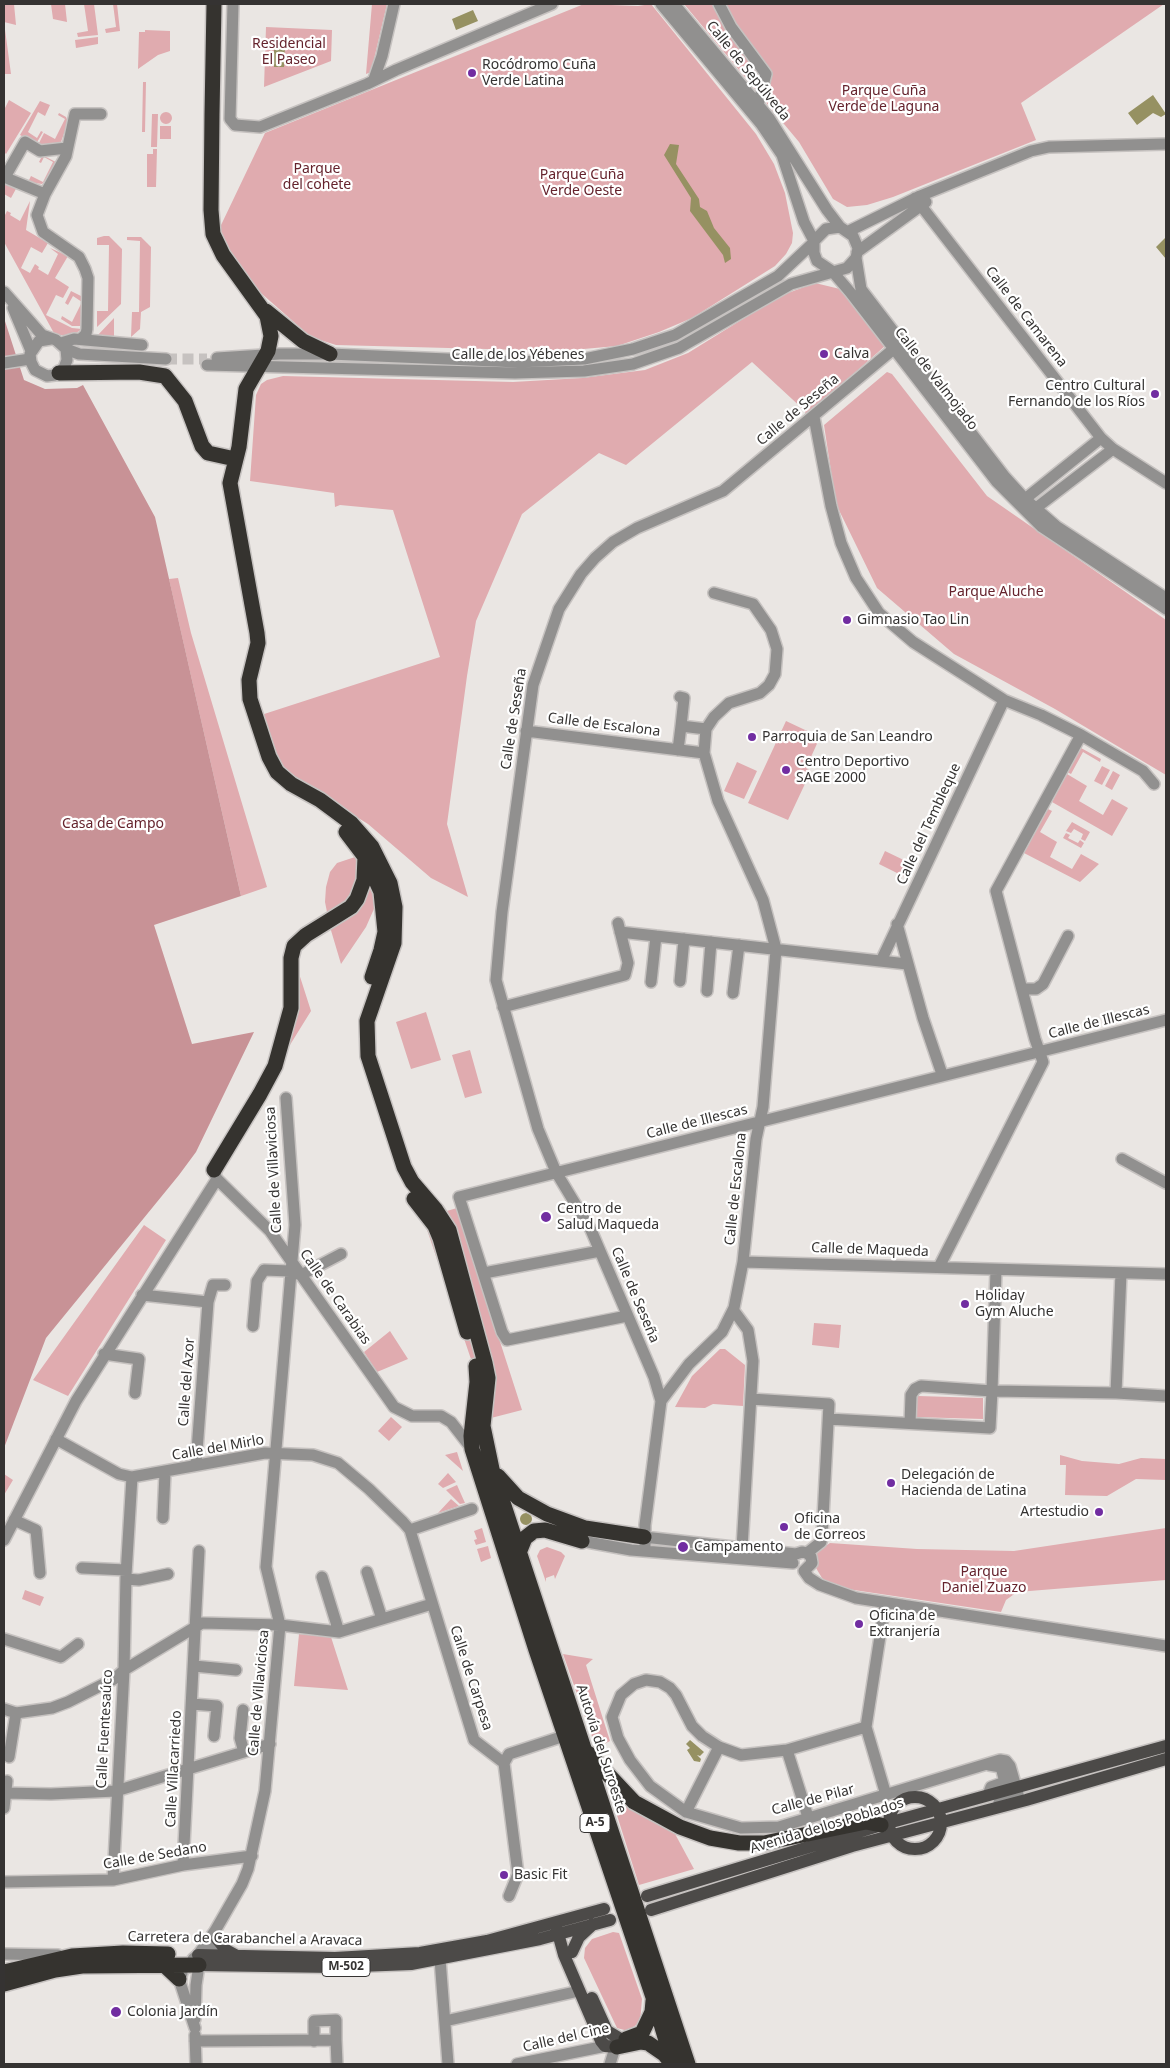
<!DOCTYPE html>
<html>
<head>
<meta charset="utf-8">
<style>
	body { margin:0 }
	#map { position:relative; width:1170px; height:2068px; overflow:hidden; background:#eae6e3; font-family:"Noto Sans",sans-serif }
	canvas { display:block }
	.frame { position:absolute; inset:0; border:5px solid #353332; pointer-events:none }
</style>
</head>
<body>
<div id="map">
<canvas width="1170" height="2068"></canvas>
<div class="frame"></div>
</div>
<script>
const ctx = document.querySelector('canvas').getContext('2d');
ctx.lineJoin = 'round';
function fill(path, color) { ctx.fillStyle = color; ctx.fill(path, 'evenodd'); }
const shape = rows => new Path2D(rows.map(r => 'M' + r).join(''));
function trace(path, color, width, dash) { ctx.strokeStyle = color; ctx.lineWidth = width; ctx.lineCap = dash ? 'butt' : 'round'; ctx.setLineDash(dash || []); ctx.stroke(path); }
function write(font, color, halo, rows, align = 'center') {
  ctx.font = font + ' "Noto Sans",sans-serif'; ctx.lineWidth = 4.5; ctx.setLineDash([]); ctx.textBaseline = 'middle'; ctx.strokeStyle = halo; ctx.fillStyle = color; for (const [text, x, y, turn = 0] of rows) {
    ctx.save(); ctx.translate(x, y); ctx.rotate((+turn || 0) * Math.PI / 180); ctx.textAlign = isNaN(turn) ? turn : align; if (halo) ctx.strokeText(text, 0, 0); ctx.fillText(text, 0, 0); ctx.restore();
  }
}
const green = shape([
	[4,4,14,4,16,25,4,22,11,74,4,74],
	[51,4,65,4,67,22,53,19],
	[84,4,94,4,98,35,78,37,77,33,88,31],
	[113,4,117,4,120,31,106,33,105,29,116,27],
	[372,4,387,4,371,72,366,74],
	[584,4,638,6,651,4,756,134,774,164,785,193,793,233,792,243,786,254,775,266,692,318,659,332,617,346,561,351,336,345,311,337,221,258,212,244,265,133],
	[684,4,1164,4,1021,103,1036,140,893,197,867,205,847,207,833,199,799,142],
	[266,27,332,30,331,61,264,87],
	[145,30,170,31,170,51,158,55,138,69,139,32,145,32],
	[98,37,98,44,76,48,75,40],
	[143,82,146,82,145,132,142,132],
	[9,100,31,113,6,154,4,152,4,110],
	[40,101,50,105,45,116,38,112,28,132,37,138,41,131,43,132,36,144,20,135],
	'160 118a6 6 0 1 1 12 0a6 6 0 1 1-12 0Z',
	[59,113,66,117,68,122,61,142,41,147,38,145,44,133,55,139,65,119,58,115],
	[152,114,158,114,157,147,151,147],
	[160,126,171,126,171,139,160,139],
	[153,149,157,149,156,187,147,187,147,154,153,154],
	[42,156,44,156,56,162,48,177,42,184,28,182,31,176,43,182,53,162,44,157,41,163,39,162],
	[4,183,17,187,11,198,4,194],
	[30,201,26,230,48,243,42,253,31,247,21,268,30,273,35,264,39,267,38,269,48,275,58,254,50,248,68,256,55,278,69,287,63,298,56,295,46,315,72,328,82,329,73,335,55,335,4,242,4,217,7,211,11,213,10,215,20,221],
	[104,236,109,236,122,249,121,304,97,327,97,311,108,311,109,245,97,245,97,238],
	[127,237,141,237,151,247,150,307,141,312,140,329,131,337,132,312,139,312,140,241,127,240],
	[815,283,840,289,885,346,806,416,805,411,752,362,626,465,599,453,522,514,476,621,467,676,447,824,468,897,431,878,368,824,286,773,278,762,258,716,440,657,393,510,340,505,335,507,334,493,250,481,256,395,261,384,267,380,283,376,513,382,582,378,645,370,688,353,780,296],
	[71,291,83,297,83,326,72,326,61,319,62,316,72,322,82,302,73,296,68,305,65,303],
	[114,318,114,337,97,336],
	[887,372,892,374,987,496,1166,620,1166,775,1055,709,954,654,877,588,836,504,824,425],
	[178,578,191,633,267,887,241,896,169,579],
	[786,721,820,737,806,768,811,771,788,820,748,803],
	[1081,748,1101,759,1100,762,1083,752,1071,774,1067,772],
	[737,762,757,771,744,799,724,791],
	[1102,766,1110,770,1102,785,1094,781],
	[1113,771,1120,775,1112,790,1105,786],
	[1067,774,1087,786,1079,801,1103,815,1112,799,1128,808,1112,836,1052,802],
	[1048,809,1052,811,1040,832,1057,842,1050,857,1072,869,1081,854,1099,864,1080,882,1024,853],
	[1072,822,1090,832,1085,841,1081,839,1083,834,1074,829,1071,833,1066,831],
	[1066,833,1070,835,1068,838,1078,843,1080,840,1084,843,1081,848,1063,838],
	[885,851,912,864,905,877,879,864],
	[355,857,364,861,377,902,366,927,341,964,330,927,325,902,326,887,330,872,337,863],
	[295,961,311,1011,280,1061],
	[426,1012,441,1060,411,1069,396,1022],
	[470,1050,482,1093,465,1098,452,1055],
	[457,1208,522,1410,491,1418,423,1218],
	[144,1225,166,1240,68,1396,33,1380],
	[814,1323,841,1325,839,1348,812,1345],
	[390,1331,408,1359,377,1372,364,1352],
	[720,1349,725,1349,745,1365,743,1406,713,1404,705,1408,675,1407,692,1376],
	[918,1396,983,1398,983,1419,914,1417,915,1400],
	[391,1417,402,1427,389,1441,378,1431],
	[457,1452,463,1471,445,1455],
	[1060,1455,1082,1461,1119,1464,1141,1458,1166,1459,1166,1480,1136,1479,1107,1496,1065,1495,1066,1465,1060,1465],
	[448,1473,456,1482,443,1488,438,1484],
	[4,1474,13,1480,4,1495],
	[457,1485,465,1503,460,1504,446,1490],
	[451,1499,459,1506,438,1513],
	[482,1528,486,1542,476,1545,474,1540,477,1539,474,1531],
	[1166,1528,1166,1580,1017,1592,1006,1600,1001,1612,834,1587,822,1578,816,1568,815,1553,830,1543,917,1549,1014,1551],
	[488,1546,491,1558,481,1562,477,1549],
	[547,1547,561,1552,565,1556,555,1579,554,1575,546,1578,546,1582,537,1556,540,1550],
	[25,1590,44,1597,40,1606,22,1599],
	[299,1634,331,1637,348,1690,294,1686],
	[563,1654,593,1659,586,1665,610,1741,596,1748],
	[634,1805,674,1832,694,1869,639,1885,615,1809],
	[613,1932,619,1933,642,1999,640,2022,628,2031,617,2028,584,1958,585,1948,592,1939]
]);
const forest = shape([
	[4,318,24,380,45,389,77,388,83,385,155,517,241,896,154,925,192,1044,254,1032,196,1152,179,1175,46,1338,4,1448]
]);
const water = shape([
	[473,10,478,21,456,30,452,19],
	[274,45,285,46,284,67,274,67],
	[1153,95,1166,114,1161,117,1153,113,1137,125,1128,113],
	[670,144,679,145,676,164,699,199,700,207,707,211,714,228,730,248,731,259,725,263,723,255,690,211,691,198,664,155],
	[1166,237,1166,259,1156,247],
	'520 1519a6 6 0 1 1 12 0a6 6 0 1 1-12 0Z',
	[690,1740,704,1752,700,1756,697,1755,701,1759,700,1762,694,1761,687,1750,690,1748,686,1744]
]);
const minorTunnel = shape([
	[166,359,207,359]
]);
const minor = shape([
	[233,4,230,119,235,125,260,127,367,84,396,70,552,4],
	[661,4,761,124,782,155,804,222,814,241],
	[719,4,731,27,766,74,758,105],
	[374,79,382,56,394,4],
	[4,177,45,194],
	[5,177,25,142,40,151,67,148],
	[915,198,1101,438,1113,449,1166,483],
	[840,227,826,229,814,241,814,253,817,261,832,271,850,292,996,481,1042,527,1166,609],
	[849,231,920,196,1031,151,1049,147,1166,144],
	[857,252,926,202],
	[856,258,861,289,1005,477,1025,499,1056,526,1166,598],
	[4,292,42,335,56,340,66,349,67,360,64,368,55,375,47,376,35,370,31,362,30,354,39,341,51,339],
	[13,308,31,351],
	[81,339,86,334,87,329,88,278,85,269,79,257,43,232,37,215,45,194,66,156,75,114,101,114],
	[61,343,74,339,142,345],
	[66,349,79,354,166,359],
	[217,358,279,354,330,354,518,362,584,359,633,349,675,335,778,276,813,243],
	[4,363,30,359],
	[207,365,515,373,584,371,633,364,679,348,791,284,847,268,856,258,858,248,853,236,840,227,827,210,769,118,674,4],
	[814,417,831,506,841,543,856,578,879,613,913,642,1004,700,1041,715,1081,735,1143,771,1154,784],
	[1025,499,1101,438],
	[1028,509,1036,508,1113,449],
	[680,697,684,698,681,726],
	[706,729,714,717,729,703,760,693,769,685,775,674,777,649,771,630,753,604,714,593],
	[526,731,704,753,718,801,763,900,776,949,763,1107,756,1139,743,1262,734,1308,722,1332,689,1364,661,1401],
	[678,750,681,726,706,729,704,753],
	[897,924,923,1018,942,1074],
	[620,932,907,964],
	[881,961,1004,700],
	[680,981,684,939],
	[651,982,656,936],
	[1022,989,1036,989,1043,984,1068,936],
	[707,991,711,942],
	[733,993,739,945],
	[503,1007,625,975,628,963,618,923],
	[1122,1159,1166,1183],
	[214,1172,217,1179,270,1231,394,1407,412,1416,441,1416,451,1422,472,1449],
	[743,1262,1166,1274],
	[939,1267,1043,1062,1035,1039,996,891,1081,735],
	[996,1270,992,1391,1116,1393,1121,1273],
	[484,1273,600,1251],
	[142,1295,208,1302,196,1464],
	[208,1302,213,1285,225,1285],
	[734,1311,748,1330,753,1361,742,1548],
	[627,1316,507,1340,502,1332,459,1197,1166,1020],
	[253,1326,257,1281,264,1270,290,1271,301,1275,341,1254],
	[104,1354,139,1359,135,1393],
	[1116,1393,1166,1396],
	[751,1399,829,1404,822,1537,821,1542,807,1553],
	[829,1419,990,1428,992,1391,921,1386,915,1389,911,1395,910,1423],
	[56,1439,119,1474,132,1477,265,1453,313,1455,338,1463,369,1489,403,1522,410,1530,474,1740,504,1763,518,1874,509,1896],
	[163,1518,165,1473],
	[14,1520,36,1530,40,1573],
	[410,1530,472,1509],
	[644,1537,796,1554,802,1552,807,1553,811,1557,812,1563,804,1571],
	[4,1540,76,1401,217,1179],
	[582,1541,631,1550,793,1563],
	[645,1551,645,1525,661,1401,654,1377,591,1230,556,1172,538,1129,496,980,502,912,533,685,559,609,581,574,595,558,613,542,637,528,723,491,902,342],
	[82,1568,126,1570],
	[804,1571,809,1578,820,1585,856,1598,1166,1646],
	[367,1572,382,1619],
	[322,1577,339,1632],
	[126,1579,139,1580,168,1574],
	[885,1604,866,1727,886,1795],
	[4,1639,61,1657,78,1644],
	[194,1666,236,1670],
	[192,1704,217,1706,214,1736],
	[4,1709,16,1713,52,1708,68,1702,114,1679,124,1670,202,1623,280,1625,339,1632,432,1604],
	[243,1710,240,1738,244,1752],
	[866,1727,787,1750,741,1755,719,1747,702,1736,692,1726,676,1695,670,1688,660,1682,646,1680,634,1684,621,1695,612,1717,618,1738,630,1760,650,1786,686,1812,741,1828,779,1827,1000,1760,1006,1761,1010,1766,1018,1794,999,1802],
	[787,1750,808,1817],
	[9,1757,16,1713],
	[504,1763,509,1754,558,1738],
	[4,1793,51,1794,116,1791,270,1744],
	[988,1795,991,1787,1005,1782,1001,1767,989,1765],
	[4,1808,7,1781],
	[686,1812,719,1747],
	[183,1865,199,1551],
	[113,1880,124,1670,126,1575,132,1477],
	[4,1882,113,1880,183,1865,252,1856],
	[4,1954,58,1955],
	[193,1959,198,1955,215,1931,242,1884,248,1869,265,1791,280,1625,266,1567,295,1225,286,1098],
	[440,1959,448,2064],
	[182,1973,179,1979,195,2028],
	[195,2019,196,1985,199,1965,211,1955,215,1947,217,1939,215,1932],
	[445,2021,579,1991],
	[195,2035,196,2064],
	[195,2041,336,2040,337,2064],
	[314,2041,314,2021,336,2020,336,2040],
	[517,2064,601,2047,613,2043],
	[610,2064,614,2051,613,2039]
]);
const major = shape([
	'889 1823a26 26 0 1 1 52 0a26 26 0 1 1-52 0Z',
	[647,1896,888,1823,1166,1746],
	[651,1910,852,1846,1026,1800,1166,1759],
	[556,1926,564,1955,601,2041,605,2046,617,2047],
	[217,1939,226,1950,237,1956],
	[572,1952,579,1937,593,1924],
	[198,1955,335,1958,420,1953,487,1941,604,1909],
	[199,1965,334,1967,411,1964,540,1939,610,1920],
	[592,1998,607,2031,622,2040]
]);
const highway = shape([
	[214,4,212,114,211,210,213,234,223,255,267,316,271,336,268,351,246,389,239,447,230,483,257,633,258,643,249,680,250,699,269,757,277,772,291,784,320,800,351,823,372,847,390,883,395,907,394,943,367,1021,368,1056,404,1167,412,1182,436,1210,449,1230,485,1363,488,1378,483,1426,492,1469,688,2064],
	[266,311,303,341,330,354],
	[59,373,139,372,165,376,185,401,202,446,208,453,235,459],
	[346,832,365,857,381,892,385,932,381,950,372,977],
	[214,1170,260,1094,275,1066,291,1008,291,958,294,946,306,935,351,907,357,899,364,880,365,857],
	[414,1199,435,1226,440,1238,467,1332],
	[476,1366,477,1382,471,1436,472,1449,536,1650,653,1997,673,2064],
	[498,1476,518,1498,547,1514,585,1528,644,1537],
	[519,1553,525,1538,534,1531,545,1530,582,1541],
	[588,1753,634,1802,680,1827,710,1838,739,1843,764,1843,866,1822,881,1825],
	[163,1964,179,1979],
	[4,1972,72,1956,123,1953,168,1954],
	[4,1984,55,1970,82,1966,199,1965],
	[626,2039,642,2033,652,2012,653,2001],
	[617,2047,641,2042,648,2043,664,2054,671,2063]
]);
const markers = [
	[472,73,5,"#712da1"],
	[824,354,5,"#712da1"],
	[1155,394,5,"#712da1"],
	[847,620,5,"#712da1"],
	[752,737,5,"#712da1"],
	[786,770,5,"#712da1"],
	[546,1217,6,"#712da1"],
	[965,1304,5,"#712da1"],
	[891,1483,5,"#712da1"],
	[1099,1512,5,"#712da1"],
	[784,1527,5,"#712da1"],
	[683,1547,6,"#712da1"],
	[859,1624,5,"#712da1"],
	[504,1875,5,"#712da1"],
	[116,2012,6,"#712da1"]
];
const shields = [
	[595,1823,30],
	[346,1967,48]
];
const shieldNames = [
	["A-5",595,1823],
	["M-502",346,1967]
];
const parkNames = [
	["Residencial",289,44],
	["El Paseo",289,60],
	["Parque Cuña",884,91],
	["Verde de Laguna",884,107],
	["Parque",317,169],
	["del cohete",317,185],
	["Parque Cuña",582,175],
	["Verde Oeste",582,191],
	["Parque Aluche",996,592],
	["Casa de Campo",113,824],
	["Parque",984,1572],
	["Daniel Zuazo",984,1588]
];
const poiNames = [
	["Rocódromo Cuña",482,65],
	["Verde Latina",482,81],
	["Calva",834,354],
	["Centro Cultural",1145,386,"right"],
	["Fernando de los Ríos",1145,402,"right"],
	["Gimnasio Tao Lin",857,620],
	["Parroquia de San Leandro",762,737],
	["Centro Deportivo",796,762],
	["SAGE 2000",796,778],
	["Centro de",557,1209],
	["Salud Maqueda",557,1225],
	["Holiday",975,1296],
	["Gym Aluche",975,1312],
	["Delegación de",901,1475],
	["Hacienda de Latina",901,1491],
	["Artestudio",1089,1512,"right"],
	["Oficina",794,1519],
	["de Correos",794,1535],
	["Campamento",694,1547],
	["Oficina de",869,1616],
	["Extranjería",869,1632],
	["Basic Fit",514,1875],
	["Colonia Jardín",127,2012]
];
const streetNames = [
	["Calle de Sepúlveda",748,71,51],
	["Calle de Camarena",1026,317,52],
	["Calle de los Yébenes",518,355],
	["Calle de Valmojado",936,379,52],
	["Calle de Seseña",798,410,-40],
	["Calle de Seseña",514,719,-81],
	["Calle de Escalona",604,725,7],
	["Calle del Tembleque",929,824,-65],
	["Calle de Illescas",1099,1022,-14],
	["Calle de Illescas",697,1122,-14],
	["Calle de Villaviciosa",274,1170,-93],
	["Calle de Escalona",736,1189,-84],
	["Calle de Maqueda",870,1250,2],
	["Calle de Seseña",635,1295,67],
	["Calle de Carabias",335,1297,55],
	["Calle del Azor",187,1382,-86],
	["Calle del Mirlo",218,1448,-10],
	["Calle de Carpesa",471,1678,72],
	["Calle de Villaviciosa",259,1693,-85],
	["Calle Fuentesaúco",105,1729,-87],
	["Autovía del Suroeste",601,1749,72],
	["Calle Villacarriedo",174,1769,-87],
	["Calle de Pilar",813,1800,-15],
	["Avenida de los Poblados",827,1826,-17],
	["Calle de Sedano",155,1856,-10],
	["Carretera de Carabanchel a Aravaca",245,1939,1],
	["Calle del Cine",566,2038,-13]
];
fill(green, '#e0abaf');
fill(forest, '#c89296');
fill(water, '#969162');
trace(minorTunnel, '#c6c2c0', 11, [11, 5.5]);
trace(minor, '#c6c2c0', 14);
trace(major, '#c6c2c0', 15);
trace(highway, '#c6c2c0', 18);
trace(minor, '#91908f', 11);
trace(major, '#4c4a48', 12);
trace(highway, '#35332f', 15);
for (const [x, y, r, color] of markers) { const dot = new Path2D(); dot.arc(x, y, r, 0, 2 * Math.PI); ctx.fillStyle = color; ctx.fill(dot); trace(dot, '#fff', 2); }
for (const [x, y, w] of shields) { const box = new Path2D(); box.roundRect(x - w / 2, y - 9.5, w, 19, 4); ctx.fillStyle = '#fff'; ctx.fill(box); trace(box, '#353332', 1); }
write('bold 12px', '#353332', null, shieldNames);
write('14px', '#65232d', '#fff', parkNames);
write('14px', '#353332', '#fff', poiNames, 'left');
write('14px', '#353332', '#fff', streetNames);
</script>
</body>
</html>
